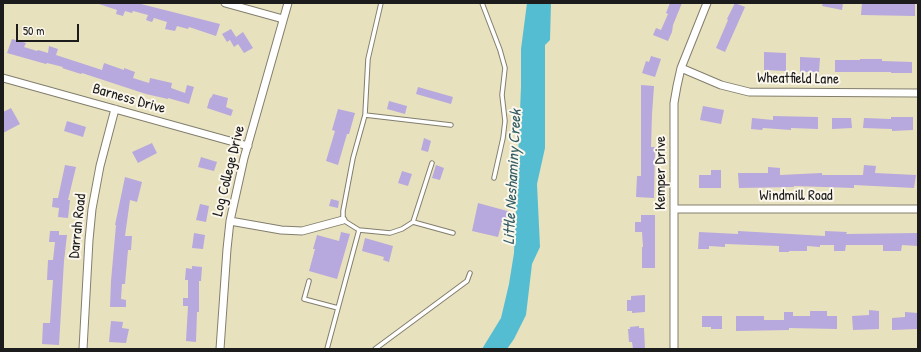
<!DOCTYPE html>
<html>
<head>
<meta charset="utf-8">
<style>
	body { margin:0 }
	#map { position:relative; width:921px; height:352px; overflow:hidden; background:#e8e1be; font-family:"Patrick Hand",sans-serif }
	canvas { display:block }
	.frame { position:absolute; inset:0; border:4px solid #1c1c1c; pointer-events:none }
	.scale { position:absolute; left:16px; top:24px; width:63px; height:18px; box-sizing:border-box; border:2px solid #1c1c1c; border-top:0; padding-left:5px; font-size:12px; line-height:14px; white-space:nowrap; color:#1c1c1c; -webkit-text-stroke:3px #fbf7ec; paint-order:stroke }
</style>
</head>
<body>
<div id="map">
<canvas width="921" height="352"></canvas>
<div class="frame"></div>
<div class="scale">50 m</div>
</div>
<script>
const ctx = document.querySelector('canvas').getContext('2d');
ctx.lineJoin = 'round';
function fill(path, color) { ctx.fillStyle = color; ctx.fill(path, 'evenodd'); }
const shape = rows => new Path2D(rows.map(r => 'M' + r).join(''));
function trace(path, color, width, dash) { ctx.strokeStyle = color; ctx.lineWidth = width; ctx.lineCap = dash ? 'butt' : 'round'; ctx.setLineDash(dash || []); ctx.stroke(path); }
function write(font, color, halo, rows, align = 'center') {
  ctx.font = font + ' "Patrick Hand",sans-serif'; ctx.lineWidth = 4; ctx.setLineDash([]); ctx.textBaseline = 'middle'; ctx.strokeStyle = halo; ctx.fillStyle = color; for (const [text, x, y, turn = 0] of rows) {
    ctx.save(); ctx.translate(x, y); ctx.rotate((+turn || 0) * Math.PI / 180); ctx.textAlign = isNaN(turn) ? turn : align; if (halo) ctx.strokeText(text, 0, 0); ctx.fillText(text, 0, 0); ctx.restore();
  }
}
const water = shape([
	[527,3,551,3,550,40,545,45,545,148,537,184,540,247,532,264,526,315,514,339,507,349,482,349,501,318,509,284,514,253,521,87,521,49]
]);
const building = shape([
	[99,3,137,3,220,24,216,36,189,27,188,29,177,26,175,31,165,29,167,22,154,18,152,22,146,20,148,15,133,11,132,13,125,11,123,16,116,14,117,10,99,4],
	[670,3,682,3,673,25,672,32,668,41,653,35,656,28,661,30,668,14,666,13],
	[735,3,745,7,725,52,716,48,728,20,727,19],
	[823,3,843,3,842,10,822,6],
	[862,3,915,3,915,16,861,15],
	[231,29,236,37,243,32,253,48,244,53,238,44,234,47,230,40,227,42,222,34],
	[12,39,26,43,24,47,37,51,38,50,48,53,49,46,58,49,56,55,102,70,104,63,124,70,124,68,135,72,133,78,149,83,150,78,172,83,171,88,185,93,187,85,194,87,189,104,168,98,168,99,146,94,82,73,81,74,62,68,63,67,47,63,46,64,7,53],
	[764,52,786,53,786,71,764,70],
	[651,56,661,59,655,77,642,73,646,61,649,62],
	[800,57,820,58,819,72,800,72],
	[860,59,882,59,882,61,912,62,912,73,891,73,891,72,835,72,835,60,860,60],
	[641,85,654,86,652,114,651,147,655,147,654,198,636,197,637,176,641,176],
	[418,87,453,97,451,104,416,94],
	[213,94,228,98,226,107,233,110,231,116,207,108,210,98,211,98],
	[389,101,407,106,405,114,387,109],
	[703,106,724,110,721,124,700,120],
	[11,108,20,124,3,133,3,112],
	[338,109,355,113,349,134,347,134,338,165,326,161,335,131,332,130],
	[773,116,818,117,818,129,791,128,791,130,763,128,762,130,751,129,752,118,773,120],
	[891,117,913,117,913,130,892,131,892,129,863,128,864,118,891,119],
	[832,118,851,118,852,128,832,129],
	[67,121,86,127,83,137,64,131],
	[424,138,431,141,428,152,421,150],
	[152,143,157,153,138,163,132,152],
	[201,157,217,162,214,171,198,167],
	[65,165,76,167,68,200,70,200,68,218,58,217,59,208,52,207,53,198,58,198],
	[436,165,444,168,440,180,432,178],
	[864,165,876,166,875,173,916,175,914,188,854,185,854,188,794,186,794,187,739,188,738,173,768,173,768,167,780,168,780,175,822,173,822,175,863,175],
	[711,170,721,170,721,188,699,188,699,175,711,175],
	[402,171,412,174,408,186,398,183],
	[125,177,142,182,137,202,130,200,125,236,132,236,131,250,128,250,125,284,122,284,121,299,126,300,126,307,110,307,111,281,116,225,115,225],
	[331,199,339,201,338,208,329,206],
	[478,203,511,212,509,219,503,218,498,237,472,231],
	[200,204,209,206,206,222,196,220],
	[641,215,655,215,655,268,642,268,642,247,643,247,642,232,635,232,635,222,641,222],
	[50,231,59,231,59,235,67,235,64,261,59,345,42,344,43,323,50,323,53,280,47,280,48,260,53,260,55,242,49,242],
	[738,231,825,236,825,231,847,232,846,234,918,233,918,246,902,245,901,251,883,251,883,245,846,245,845,251,834,251,834,245,820,245,820,247,807,246,807,251,789,251,789,252,779,252,779,246,725,244,725,247,709,246,709,249,698,249,699,232,738,234],
	[341,232,350,234,337,279,309,271,315,249,313,249,317,235,339,241],
	[194,233,205,235,203,249,192,248],
	[365,238,393,246,389,262,383,260,384,257,362,251],
	[192,266,202,267,201,281,199,281,199,312,197,312,196,342,186,341,188,306,183,306,183,298,188,298,188,280,185,280,186,268,192,269],
	[645,295,645,312,632,313,632,311,627,311,627,300,631,300,631,296],
	[869,310,879,311,879,329,853,330,852,316,869,315],
	[810,311,827,311,827,316,837,316,837,329,789,328,789,330,736,331,736,316,764,316,764,320,784,320,784,312,793,312,793,316,810,316],
	[905,312,918,313,917,329,892,330,892,318,905,317],
	[702,316,722,316,722,329,711,329,711,327,702,327],
	[111,321,123,322,122,328,129,329,126,343,109,342],
	[639,326,639,328,644,328,645,349,633,349,632,342,629,342,628,329,630,329,630,327]
]);
const service = shape([
	[381,3,368,59,365,115,353,158,343,211,343,220,359,230,390,233,402,229,413,222,453,233],
	[482,3,500,50,505,68,502,95,505,121,503,138,494,178],
	[365,115,451,125],
	[413,222,432,163],
	[309,281,304,299,338,308],
	[327,349,359,230],
	[375,349,467,281,470,273]
]);
const minor = shape([
	[225,3,283,19],
	[681,68,721,85,749,92,918,93],
	[3,78,248,146],
	[674,209,918,209],
	[230,221,281,230,302,231,343,220],
	[83,349,89,240,92,209,100,166,115,109],
	[220,349,227,249,230,221,244,158,288,3],
	[674,349,674,103,677,86,681,68,707,3]
]);
const streetNames = [
	["Wheatfield Lane",798,79,1],
	["Barness Drive",129,99,16],
	["Log College Drive",229,171,-76],
	["Kemper Drive",661,173,-90],
	["Windmill Road",796,196],
	["Darrah Road",78,226,-84]
];
const waterNames = [
	["Little Neshaminy Creek",513,177,-87]
];
fill(water, '#54bdd1');
fill(building, '#b7a8dd');
trace(service, '#827e6d', 5.5);
trace(minor, '#827e6d', 9);
trace(service, '#fff', 3.5);
trace(minor, '#fff', 7);
write('15px', '#1c1c1c', '#fbf7ec', streetNames);
write('italic 16px', '#325c64', '#fbf7ec', waterNames);
</script>
</body>
</html>
